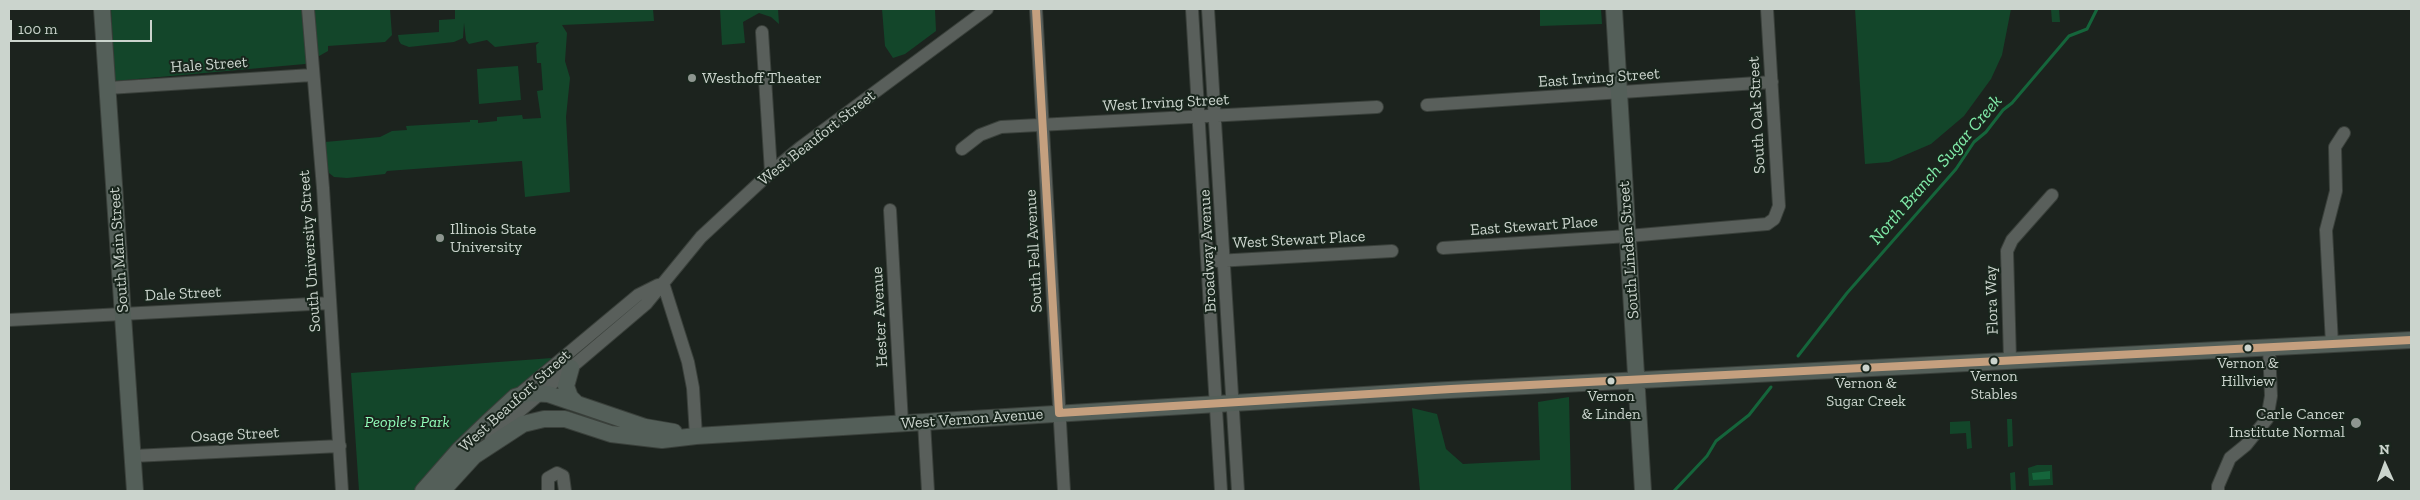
<!DOCTYPE html>
<html>
<head>
<meta charset="utf-8">
<style>
	body { margin:0 }
	#map { position:relative; width:2420px; height:500px; overflow:hidden; background:#1c231e; font-family:"Zilla Slab",serif }
	canvas { display:block }
	.frame { position:absolute; inset:0; border:10px solid #cbd4cd; pointer-events:none }
	.north { position:absolute; left:2360px; top:440px; width:50px; height:50px; -webkit-text-stroke:4px #19261d; paint-order:stroke; rotate:358deg; font-size:14px; font-weight:700; line-height:20px; text-align:center; color:#cbd4cd }
	.north::after { content:''; display:block; margin:auto; width:18px; height:22px; background:#cbd4cd; clip-path:polygon(50% 0,100% 100%,50% 72%,0 100%) }
	.scale { position:absolute; left:10px; top:20px; width:142px; height:22px; box-sizing:border-box; border:2px solid #cbd4cd; border-top:0; padding-left:6px; font-size:15px; line-height:18px; white-space:nowrap; color:#cbd4cd; -webkit-text-stroke:4px #19261d; paint-order:stroke }
</style>
</head>
<body>
<div id="map">
<canvas width="2420" height="500"></canvas>
<div class="frame"></div>
<div class="north">N</div>
<div class="scale">100 m</div>
</div>
<script>
const ctx = document.querySelector('canvas').getContext('2d');
ctx.lineJoin = 'round';
function fill(path, color) { ctx.fillStyle = color; ctx.fill(path, 'evenodd'); }
const shape = rows => new Path2D(rows.map(r => 'M' + r).join(''));
function trace(path, color, width, dash) { ctx.strokeStyle = color; ctx.lineWidth = width; ctx.lineCap = dash ? 'butt' : 'round'; ctx.setLineDash(dash || []); ctx.stroke(path); }
function write(font, color, halo, rows, align = 'center') {
  ctx.font = font + ' "Zilla Slab",serif'; ctx.lineWidth = 4; ctx.setLineDash([]); ctx.textBaseline = 'middle'; ctx.strokeStyle = halo; ctx.fillStyle = color; for (const [text, x, y, turn = 0] of rows) {
    ctx.save(); ctx.translate(x, y); ctx.rotate((+turn || 0) * Math.PI / 180); ctx.textAlign = isNaN(turn) ? turn : align; if (halo) ctx.strokeText(text, 0, 0); ctx.fillText(text, 0, 0); ctx.restore();
  }
}
const green = shape([
	[111,9,390,9,392,35,385,42,328,46,328,51,305,64,115,81],
	[455,9,653,9,654,21,562,25,567,33,565,61,570,78,566,117,570,192,525,197,522,161,387,171,385,174,347,178,334,177,329,173,325,157,325,142,380,137,392,131,407,130,406,126,470,122,470,120,478,120,478,123,497,121,497,117,522,115,523,119,541,118,537,91,543,90,541,63,537,63,536,45,539,42,495,47,487,40,469,44,466,40,464,23,463,38,454,42,409,47,401,44,399,41,398,35,439,32,439,20,455,19],
	[720,9,778,9,779,24,771,17,759,13,743,22,745,43,722,45],
	[882,9,935,9,936,31,905,54,893,58,885,46],
	[1540,9,1601,9,1602,24,1540,26],
	[1855,9,2011,9,2002,55,1991,79,1964,116,1931,144,1889,162,1865,164],
	[2051,9,2059,9,2060,22,2052,22],
	[518,66,521,100,479,104,477,69],
	[552,358,485,416,416,491,359,491,351,373],
	[1569,397,1571,491,1420,491,1412,408,1437,414,1446,449,1463,464,1540,460,1538,402],
	[2007,419,2012,419,2013,446,2008,447],
	[1970,421,1972,448,1967,449,1966,433,1950,434,1950,422],
	[2037,465,2052,465,2053,485,2029,486,2028,468],
	[2015,472,2016,491,2011,491,2010,473]
]);
const water = shape([
	[2050,471,2050,479,2033,480,2032,473]
]);
const stream = shape([
	[1798,356,1847,293,1956,169,1974,142,1986,132,2003,110,2012,103,2069,36,2087,29,2097,9],
	[1674,491,1707,456,1716,441,1749,415,1771,387]
]);
const minor = shape([
	[308,9,323,188,342,491],
	[1036,9,1064,491],
	[1192,9,1221,491],
	[1208,9,1238,491],
	[762,32,771,172],
	[108,88,312,75],
	[1427,105,1772,82],
	[962,149,980,135,1001,127,1377,107],
	[890,210,902,423],
	[1443,248,1628,236,1767,224,1774,219,1779,206,1767,9],
	[1217,261,1392,251],
	[663,283,688,362,693,388,696,436],
	[9,320,330,303],
	[2332,344,2326,230,2336,191,2335,147,2344,133],
	[2010,360,2007,251,2012,240,2052,195],
	[517,396,638,295,658,285],
	[924,422,928,491],
	[491,439,520,411,646,304,701,237,771,172,801,147,987,9],
	[133,456,340,446],
	[548,491,548,478,557,473,563,476,565,491],
	[2218,491,2218,486,2230,458,2246,445,2267,419,2271,396,2269,347]
]);
const major = shape([
	[102,9,135,491],
	[1614,9,1643,491],
	[571,368,566,386,570,397,575,402],
	[423,491,459,450,487,423,515,397,529,393,548,394,645,427,674,432],
	[442,491,474,456,523,424,544,419,565,419,611,434,662,440,696,436,1429,391,2411,340]
]);
const bus1 = shape([
	[1036,9,1059,413],
	[1059,413,1451,389,2411,340]
]);
const markers = [
	[692,78,5,"#8e9690"],
	[440,238,5,"#8e9690"],
	[2248,348,4.5,"#cbd4cd"],
	[1994,361,4.5,"#cbd4cd"],
	[1866,368,4.5,"#cbd4cd"],
	[1611,381,4.5,"#cbd4cd"],
	[2356,423,6,"#8e9690"]
];
const busNames = [
	["Vernon &",2248,364],
	["Hillview",2248,382],
	["Vernon",1994,377],
	["Stables",1994,395],
	["Vernon &",1866,384],
	["Sugar Creek",1866,402],
	["Vernon",1611,397],
	["& Linden",1611,415]
];
const streetNames = [
	["Hale Street",209,65,-4],
	["East Irving Street",1599,78,-4],
	["West Irving Street",1166,103,-3],
	["South Oak Street",1757,115,-93],
	["West Beaufort Street",817,138,-38],
	["East Stewart Place",1534,226,-4],
	["West Stewart Place",1299,240,-3],
	["South Main Street",119,250,-94],
	["South Linden Street",1629,250,-94],
	["South University Street",310,251,-94],
	["South Fell Avenue",1034,251,-93],
	["Broadway Avenue",1208,251,-93],
	["Dale Street",183,294,-3],
	["Flora Way",1992,300,-92],
	["Hester Avenue",880,317,-93],
	["West Beaufort Street",515,401,-42],
	["West Vernon Avenue",972,419,-4],
	["Osage Street",235,435,-3]
];
const poiNames = [
	["Westhoff Theater",702,78],
	["Illinois State",450,229],
	["University",450,247],
	["Carle Cancer",2345,414,"right"],
	["Institute Normal",2345,432,"right"]
];
const parkNames = [
	["People's Park",407,422]
];
const waterNames = [
	["North Branch Sugar Creek",1936,170,-49]
];
fill(green, '#13462a');
fill(water, '#15653b');
trace(stream, '#15653b', 3);
trace(minor, '#3a403b', 14);
trace(major, '#3a403b', 18);
trace(minor, '#595f5b', 12);
trace(major, '#545f59', 16);
trace(bus1, '#c5a07f', 8);
for (const [x, y, r, color] of markers) { const dot = new Path2D(); dot.arc(x, y, r, 0, 2 * Math.PI); ctx.fillStyle = color; ctx.fill(dot); trace(dot, '#19261d', 2); }
write('15px', '#cbd4cd', '#19261d', busNames);
write('16px', '#cbd4cd', '#19261d', streetNames);
write('16px', '#cbd4cd', '#19261d', poiNames, 'left');
write('italic 16px', '#91fbb8', '#19261d', parkNames);
write('italic 18px', '#81eba9', '#19261d', waterNames);
</script>
</body>
</html>
